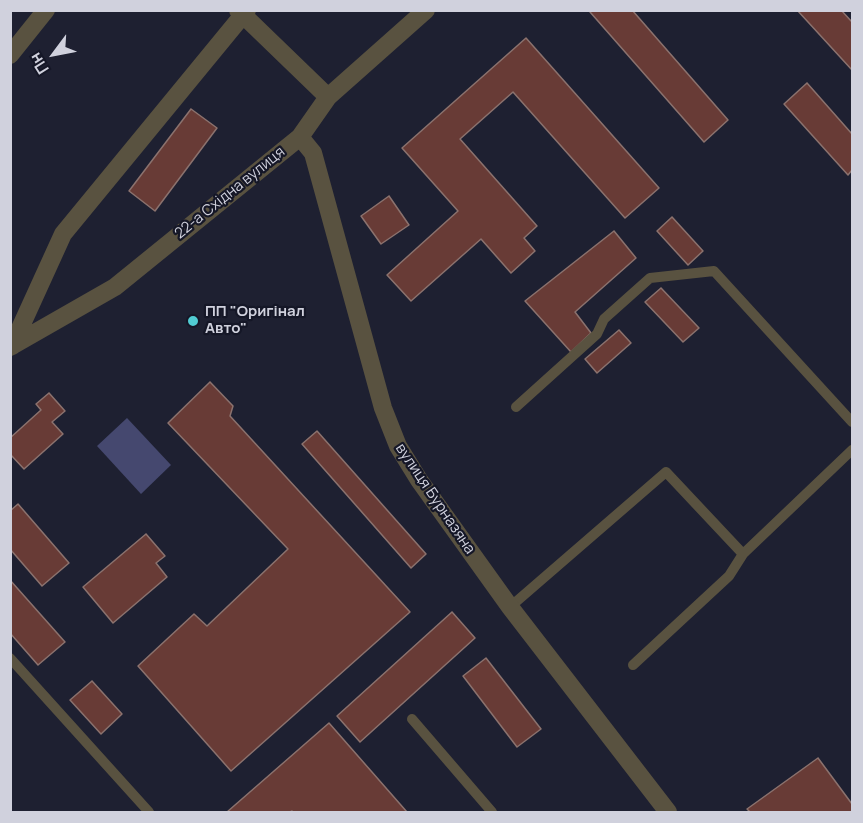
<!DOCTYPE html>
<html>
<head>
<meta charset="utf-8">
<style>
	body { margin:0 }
	#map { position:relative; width:863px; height:823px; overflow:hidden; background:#1e2031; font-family:Manrope,sans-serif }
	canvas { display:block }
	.frame { position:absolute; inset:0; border:12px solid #d0d1dd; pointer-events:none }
	.north { position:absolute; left:24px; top:24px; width:60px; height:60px; -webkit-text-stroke:4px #151727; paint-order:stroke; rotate:238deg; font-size:16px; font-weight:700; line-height:24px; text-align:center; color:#d0d1dd }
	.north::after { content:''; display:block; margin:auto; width:21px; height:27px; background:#d0d1dd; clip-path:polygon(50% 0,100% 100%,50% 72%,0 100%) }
</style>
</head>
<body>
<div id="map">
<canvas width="863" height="823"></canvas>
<div class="frame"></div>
<div class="north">Пн</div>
</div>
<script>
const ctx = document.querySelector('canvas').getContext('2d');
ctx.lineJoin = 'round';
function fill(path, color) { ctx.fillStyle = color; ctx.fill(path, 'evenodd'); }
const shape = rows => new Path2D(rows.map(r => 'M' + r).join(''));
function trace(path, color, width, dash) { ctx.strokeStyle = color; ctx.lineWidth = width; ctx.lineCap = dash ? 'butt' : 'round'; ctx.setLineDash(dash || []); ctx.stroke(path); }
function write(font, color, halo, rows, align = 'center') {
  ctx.font = font + ' Manrope,sans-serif'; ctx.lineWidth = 4.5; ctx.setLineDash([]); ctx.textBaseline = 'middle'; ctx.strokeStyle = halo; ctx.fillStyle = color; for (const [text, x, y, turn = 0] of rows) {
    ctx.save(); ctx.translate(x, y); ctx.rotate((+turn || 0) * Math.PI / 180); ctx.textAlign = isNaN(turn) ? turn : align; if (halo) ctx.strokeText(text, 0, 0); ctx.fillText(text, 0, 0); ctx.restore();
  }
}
const forest = shape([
	[127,418,171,465,141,494,97,446]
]);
const building = shape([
	[591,10,632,10,728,120,704,142,590,12,591,10],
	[797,10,841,10,852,22,852,70,797,10],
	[526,38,659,188,625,218,513,92,460,139,537,226,524,238,535,251,511,273,481,239,411,301,387,275,458,211,402,148,526,38],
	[807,83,852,134,852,170,848,175,784,104,807,83],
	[191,109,217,128,155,211,129,191,191,109],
	[389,196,409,225,381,244,361,216,389,196],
	[672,217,703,251,688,265,657,231,672,217],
	[614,231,636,258,575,312,591,333,571,352,525,301,614,231],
	[661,288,699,328,683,342,645,302,661,288],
	[619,330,631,343,597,373,585,359,619,330],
	[210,382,233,406,230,416,410,612,231,771,138,666,194,614,207,626,288,549,168,423,210,382],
	[49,393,65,411,52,422,63,434,24,469,10,454,10,438,41,410,36,404,49,393],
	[317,431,426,554,411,568,302,444,317,431],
	[18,504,69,563,42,586,10,549,10,511,18,504],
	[146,534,165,556,156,563,167,577,113,623,83,587,146,534],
	[10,580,65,642,38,665,10,633,10,580],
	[452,612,475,638,360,742,337,716,452,612],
	[486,658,541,729,517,747,463,676,486,658],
	[92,681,122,714,101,734,70,700,92,681],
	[329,723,407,812,293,812,292,811,290,812,227,812,329,723],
	[818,758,852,804,852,812,750,812,747,809,818,758]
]);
const lane = shape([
	[516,407,597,334,604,319,650,278,714,271,852,422],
	[510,607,666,472,743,554,852,450],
	[10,658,149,812],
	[633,665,729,576,743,554],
	[412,719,492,812]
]);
const street = shape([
	[238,10,328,97],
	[10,55,46,10],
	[300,137,313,153,383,408,398,446,419,480,510,607,668,812],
	[12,346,63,234,247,10],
	[10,347,115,287,300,137,328,97,426,10]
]);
const markers = [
	[193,321,6,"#51ccd3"]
];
const streetNames = [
	["22-а Східна вулиця",230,193,-39],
	["вулиця Бурназяна",435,499,56]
];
const poiNames = [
	["ПП \"Оригінал",205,312],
	["Авто\"",205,329]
];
fill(forest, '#45486f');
fill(building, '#683b36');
trace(building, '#8b726e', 1.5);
trace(lane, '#595240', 10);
trace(street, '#595240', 18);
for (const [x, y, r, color] of markers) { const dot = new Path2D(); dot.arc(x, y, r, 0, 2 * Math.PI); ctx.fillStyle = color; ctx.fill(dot); trace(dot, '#151727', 2); }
write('15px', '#d0d1dd', '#151727', streetNames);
write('bold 15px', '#d0d1dd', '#151727', poiNames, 'left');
</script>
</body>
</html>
